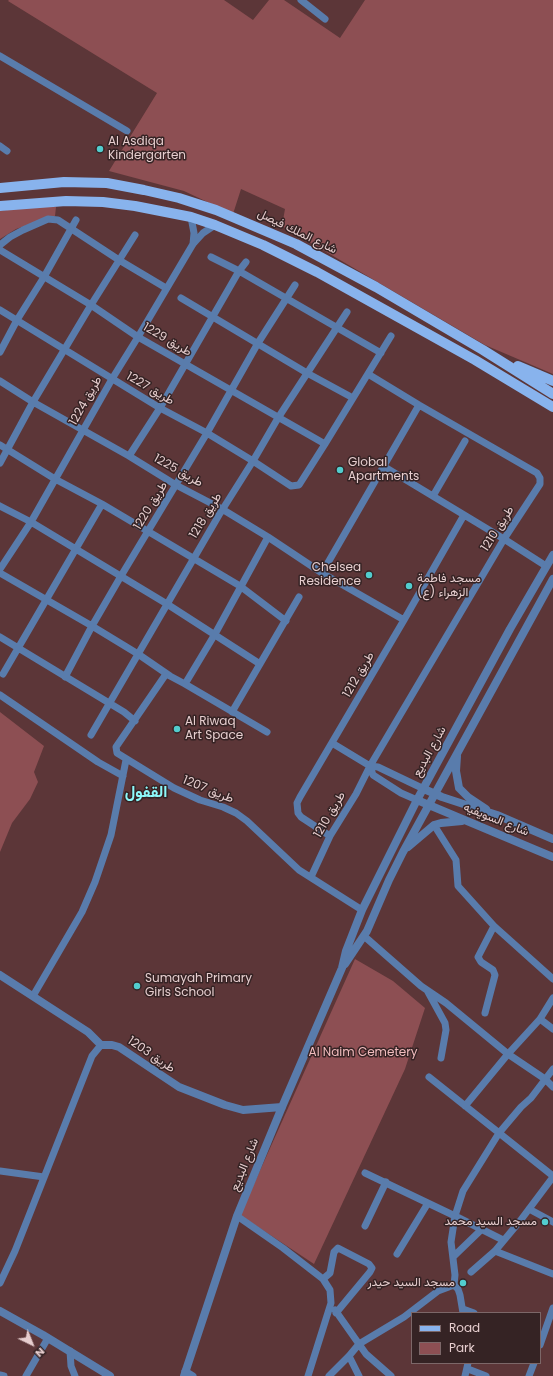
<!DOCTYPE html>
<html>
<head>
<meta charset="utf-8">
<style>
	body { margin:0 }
	#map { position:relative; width:553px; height:1376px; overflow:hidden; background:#5c3638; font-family:Poppins,sans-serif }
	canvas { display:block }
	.legend { position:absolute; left:411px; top:1312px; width:130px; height:52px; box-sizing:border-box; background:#352324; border:1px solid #7c6768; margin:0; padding:5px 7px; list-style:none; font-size:12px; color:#e7cecf }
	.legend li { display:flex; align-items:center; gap:8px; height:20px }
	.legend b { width:20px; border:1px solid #7c6768 }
	.north { position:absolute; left:12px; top:1324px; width:40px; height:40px; -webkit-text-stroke:3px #352324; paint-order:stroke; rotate:137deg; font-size:11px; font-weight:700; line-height:16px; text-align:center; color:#e7cecf }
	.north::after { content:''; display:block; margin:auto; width:14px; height:18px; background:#e7cecf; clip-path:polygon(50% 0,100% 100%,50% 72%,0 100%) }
</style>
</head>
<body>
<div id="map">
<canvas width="553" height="1376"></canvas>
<ul class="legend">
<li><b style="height:5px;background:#88b3ed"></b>Road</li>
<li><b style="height:11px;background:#8d4f53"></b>Park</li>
</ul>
<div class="north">N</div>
</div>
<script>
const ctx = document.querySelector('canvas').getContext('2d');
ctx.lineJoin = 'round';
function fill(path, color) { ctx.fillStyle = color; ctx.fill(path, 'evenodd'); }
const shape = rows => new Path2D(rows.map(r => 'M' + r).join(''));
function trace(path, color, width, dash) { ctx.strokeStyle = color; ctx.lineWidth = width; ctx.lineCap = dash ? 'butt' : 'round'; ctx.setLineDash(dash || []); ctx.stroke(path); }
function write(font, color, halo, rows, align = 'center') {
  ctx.font = font + ' Poppins,Vazirmatn,sans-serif'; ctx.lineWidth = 3; ctx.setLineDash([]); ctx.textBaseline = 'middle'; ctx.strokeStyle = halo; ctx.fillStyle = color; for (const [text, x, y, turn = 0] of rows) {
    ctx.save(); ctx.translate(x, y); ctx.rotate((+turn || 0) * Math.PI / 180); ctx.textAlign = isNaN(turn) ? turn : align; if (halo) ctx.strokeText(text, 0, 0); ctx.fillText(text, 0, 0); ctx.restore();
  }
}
const green = shape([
	[9,0,224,0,253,20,269,0,284,0,340,38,365,0,553,0,553,374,485,345,282,226,285,209,241,189,233,214,184,191,109,171,157,93,8,1],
	[28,207,56,207,55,216,16,229,0,239,0,211],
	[0,712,44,746,34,772,38,782,30,799,12,823,0,852],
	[355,959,393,981,425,1008,405,1069,314,1264,240,1215]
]);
const minor = shape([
	[301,0,325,19],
	[0,56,127,131],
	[0,146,7,151],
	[191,217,194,233,193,244],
	[0,245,10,237,23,230,48,219,58,220,119,260,166,288],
	[0,250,91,305,138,337,325,444],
	[211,257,239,271,381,353],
	[181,298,307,373,353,398],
	[0,310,160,408,207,433,253,461,291,486,299,485,325,444,391,336],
	[0,352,17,320,44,277,76,220],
	[0,381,33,402,129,456,176,485,222,509,268,537,322,573,404,620],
	[0,445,55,479,102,504,240,586,286,621],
	[129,456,160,408,239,271,246,262],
	[0,463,33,402,91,305,135,235],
	[383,466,504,539,546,566],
	[433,496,465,441],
	[0,506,31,522,167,604,260,664],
	[0,569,31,522,112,379,138,337,193,244,203,233,215,225],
	[0,573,92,626,138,654,170,676,185,684,267,732],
	[322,573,419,405],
	[0,637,124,712,135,721],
	[3,674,102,504],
	[166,674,116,747,117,753,174,788,200,800,223,807,236,813,247,821,299,870,362,910],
	[65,677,92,626,121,576,207,433,258,343,295,285],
	[185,684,215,634,268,537],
	[0,695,98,762,123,776],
	[232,712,299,597],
	[91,735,219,515,253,461,278,418,347,312],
	[332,743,370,766,378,767,424,789],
	[370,766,373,775,401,793,417,800],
	[434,825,456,860,458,886,494,926,553,979],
	[330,836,301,817,298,813,297,803,300,797,404,620,464,515],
	[311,877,330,836,356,794,370,766,504,539,540,484,540,478,537,473,419,405,368,374],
	[364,936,421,986,446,1003,508,1054,545,1079,553,1087],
	[428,992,445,1023,446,1030,441,1058],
	[33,996,82,912,95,882,111,835,126,760],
	[485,1013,495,975,493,970,481,962,478,957,494,926],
	[540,1019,553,1029],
	[429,1077,553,1176],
	[465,1106,508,1054,540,1019,553,998],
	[0,1171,44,1177],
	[365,1173,455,1216,503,1240],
	[529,1209,553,1222],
	[237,1216,283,1248,323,1279,330,1290,331,1303,308,1376],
	[365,1226,386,1182],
	[495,1251,553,1274],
	[397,1254,428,1203],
	[453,1257,482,1229],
	[471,1272,495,1251,520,1221,553,1177],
	[323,1279,330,1273,334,1252,338,1248,369,1264,372,1268,370,1272,336,1313],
	[0,1283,15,1251,92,1056,101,1045],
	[454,1285,455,1275,451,1242,455,1216,463,1191,499,1133,521,1107,531,1098,553,1069],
	[454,1285,458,1289,460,1295,463,1313],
	[463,1309,474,1313],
	[335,1310,366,1354,391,1376],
	[540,1345,553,1308],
	[70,1351,71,1366,75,1376],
	[349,1356,359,1376],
	[468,1369,486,1376],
	[185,1371,193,1376],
	[0,1375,4,1376],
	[26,1376,48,1338],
	[329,1376,349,1356,359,1344,404,1317,438,1291,454,1285],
	[465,1376,468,1363],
	[529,1376,534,1363]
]);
const tertiary = shape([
	[457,756,456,771,459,788,468,797,486,809],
	[424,789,442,797,497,815,553,839],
	[417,800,553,857],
	[408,847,434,825,441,823,462,821],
	[345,964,367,931,389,880,403,852,553,579],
	[0,975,88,1032,101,1045,112,1045,119,1047,179,1087,225,1105,243,1110,282,1107],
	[0,1311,43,1335,110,1376],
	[184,1376,237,1216,282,1107,342,968,346,951,362,910,417,800,510,629,553,555]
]);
const primary = shape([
	[0,188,64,182,107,183,144,190,179,198,216,210,296,244,376,287,483,350,553,394],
	[0,206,66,201,103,202,135,206,191,217,215,225,263,245,317,272,475,360,553,407],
	[518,366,553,381]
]);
const markers = [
	[100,149,4,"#52cdce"],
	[340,470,4,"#52cdce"],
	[369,575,4,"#52cdce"],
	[409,586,4,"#52cdce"],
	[177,729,4,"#52cdce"],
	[137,986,4,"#52cdce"],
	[545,1222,4,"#52cdce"],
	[463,1283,4,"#52cdce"]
];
const poiNames = [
	["Al Asdiqa",108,142],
	["Kindergarten",108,156],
	["Global",348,463],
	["Apartments",348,477],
	["Chelsea",361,568,"right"],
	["Residence",361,582,"right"],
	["مسجد فاطمة",417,579],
	["الزهراء (ع)",417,593],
	["Al Riwaq",185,722],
	["Art Space",185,736],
	["Sumayah Primary",145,979],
	["Girls School",145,993],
	["مسجد السيد محمد",537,1222,"right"],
	["مسجد السيد حيدر",455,1283,"right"]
];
const streetNames = [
	["شارع الملك فيصل",297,232,26],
	["طريق 1229",167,340,30],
	["طريق 1227",150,389,30],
	["طريق 1224",86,401,-61],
	["طريق 1225",178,471,29],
	["طريق 1220",151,506,-59],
	["طريق 1218",206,516,-59],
	["طريق 1210",498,529,-58],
	["طريق 1212",359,675,-60],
	["شارع البديع",430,752,-61],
	["طريق 1207",208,790,22],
	["طريق 1210",330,815,-60],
	["شارع السويفيه",496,820,22],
	["طريق 1203",151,1055,34],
	["شارع البديع",245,1165,-68]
];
const parkNames = [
	["Al Naim Cemetery",363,1053]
];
const districtNames = [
	["القفول",146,793]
];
fill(green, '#8d4f53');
trace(minor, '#597cac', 7);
trace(tertiary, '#597cac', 8);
trace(primary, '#88b3ed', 10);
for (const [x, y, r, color] of markers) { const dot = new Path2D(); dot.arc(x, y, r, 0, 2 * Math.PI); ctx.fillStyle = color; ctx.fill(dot); trace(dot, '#352324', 1.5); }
write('12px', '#e7cecf', '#352324', poiNames, 'left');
write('12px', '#e7cecf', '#352324', streetNames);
write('12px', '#f2bcbe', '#352324', parkNames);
write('bold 16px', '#8df9fa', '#352324', districtNames);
</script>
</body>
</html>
